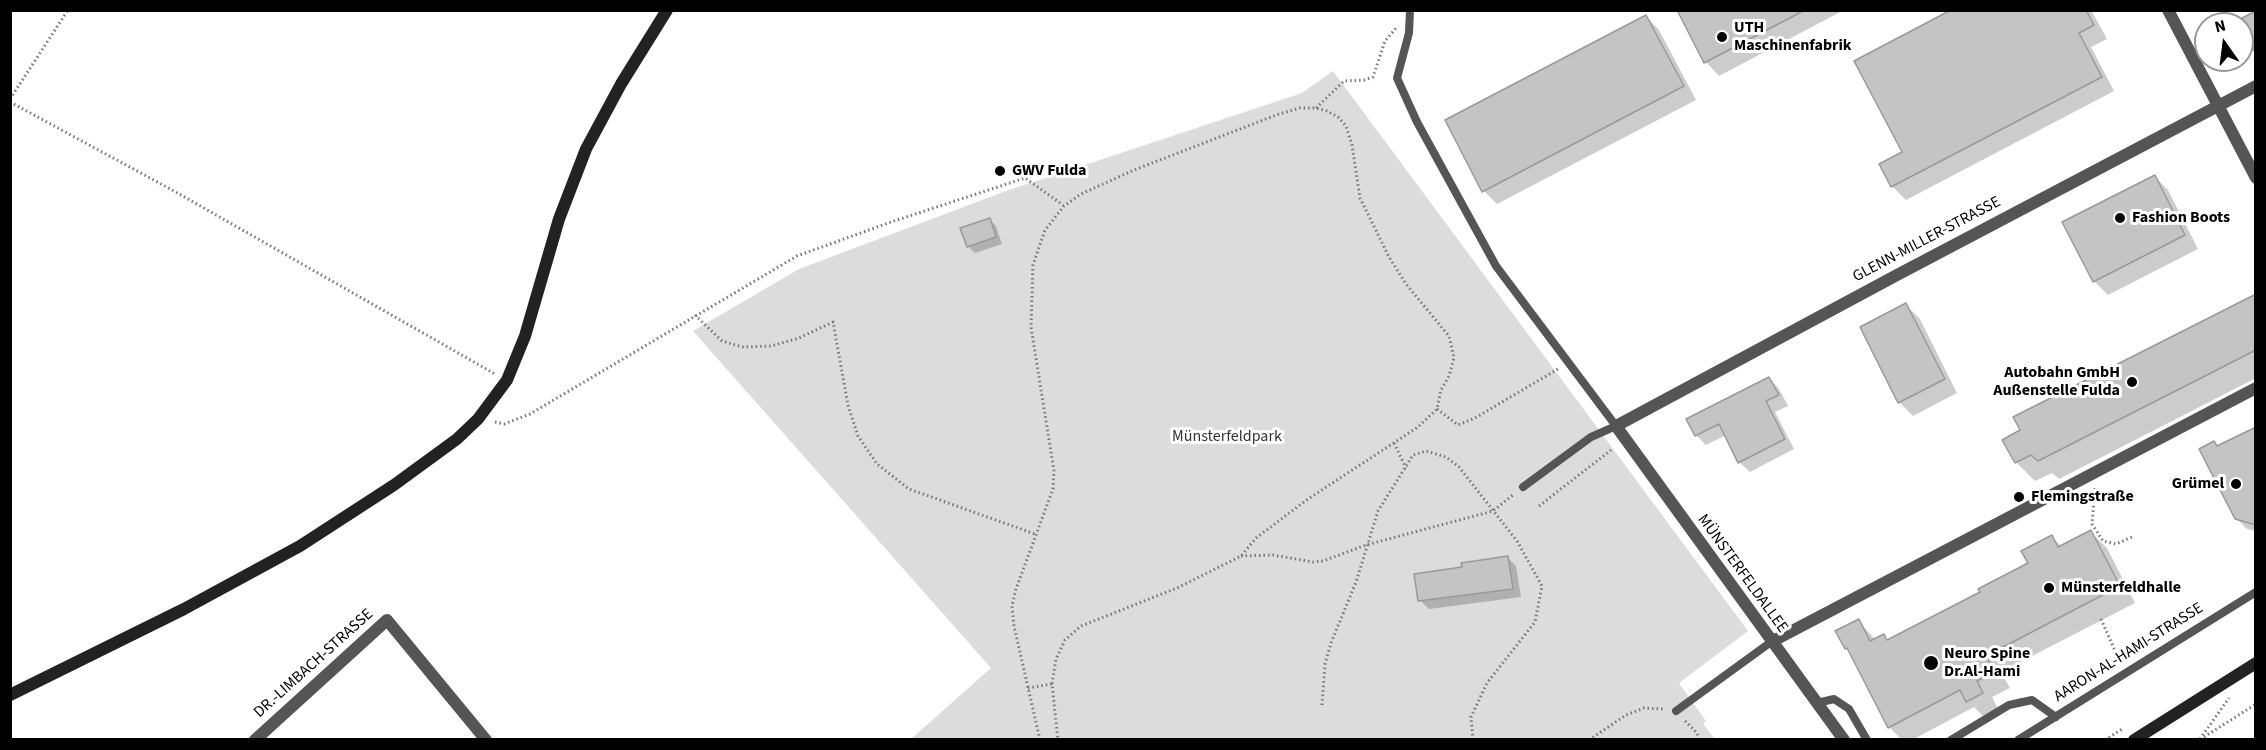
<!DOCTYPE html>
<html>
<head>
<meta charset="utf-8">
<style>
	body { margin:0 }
	#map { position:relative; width:2266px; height:750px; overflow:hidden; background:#fff; font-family:"Source Sans 3",sans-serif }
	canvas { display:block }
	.frame { position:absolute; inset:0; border:12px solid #000; pointer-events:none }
	.north { position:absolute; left:2194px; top:12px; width:60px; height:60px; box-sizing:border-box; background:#fff; border:2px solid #999; border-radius:50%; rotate:346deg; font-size:16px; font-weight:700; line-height:24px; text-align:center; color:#000 }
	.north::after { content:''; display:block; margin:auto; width:21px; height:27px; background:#000; clip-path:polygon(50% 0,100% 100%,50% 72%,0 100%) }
</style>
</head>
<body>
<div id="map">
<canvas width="2266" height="750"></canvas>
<div class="frame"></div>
<div class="north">N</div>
</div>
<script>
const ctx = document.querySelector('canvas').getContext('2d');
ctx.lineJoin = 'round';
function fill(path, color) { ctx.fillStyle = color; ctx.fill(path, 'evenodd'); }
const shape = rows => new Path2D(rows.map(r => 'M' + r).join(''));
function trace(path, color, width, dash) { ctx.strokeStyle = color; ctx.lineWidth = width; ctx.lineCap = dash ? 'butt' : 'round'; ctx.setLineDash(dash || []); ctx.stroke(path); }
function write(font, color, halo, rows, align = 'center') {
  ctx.font = font + ' "Source Sans 3",sans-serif'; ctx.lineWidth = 6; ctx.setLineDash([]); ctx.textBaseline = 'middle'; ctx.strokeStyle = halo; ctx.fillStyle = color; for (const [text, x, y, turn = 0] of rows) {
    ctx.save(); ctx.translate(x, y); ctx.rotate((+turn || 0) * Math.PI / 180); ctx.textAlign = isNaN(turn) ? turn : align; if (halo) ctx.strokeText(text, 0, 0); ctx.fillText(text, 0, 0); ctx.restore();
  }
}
const green = shape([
	[1333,71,1748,631,1679,683,1706,721,1703,724,1715,739,911,739,991,668,693,331,799,269,1006,191,1302,93]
]);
const shadow = shape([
	[1844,10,1719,76,1706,62,1678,11],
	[1954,10,2091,10,2107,39,2091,47,2114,91,1906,200,1892,186,1881,165,1904,153],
	[1646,16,1659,30,1696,100,1497,204,1484,191],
	[2155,177,2168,190,2198,249,2108,295,2094,281],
	[989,219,996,226,1002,244,975,253,968,246],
	[2256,296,2256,378,2059,479,2052,473,2035,481,2016,462,2022,431,2015,417],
	[1906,305,1920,319,1957,393,1913,416,1899,402],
	[1769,378,1779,389,1788,406,1775,412,1794,449,1750,472,1739,462,1726,435,1706,445,1696,435],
	[2256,428,2256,531,2247,529,2236,518,2214,443,2219,448],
	[2090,532,2107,548,2135,603,2001,672,2010,688,1992,697,1998,709,1984,717,1974,707,1912,740,1902,740,1889,727,1852,654,1846,648,1858,621,1876,640,1884,636,1889,641,1982,593,2030,564,2052,537,2062,547],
	[1507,557,1516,566,1521,597,1429,609,1420,600,1464,568]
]);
const building = shape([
	[1677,10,1805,10,1704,63,1677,10],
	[1951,10,2086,10,2094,25,2079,33,2102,77,1891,187,1879,164,1902,152,1854,61,1951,10],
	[2256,11,2256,54,2242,28,2242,24,2238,20,2256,11],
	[1646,15,1684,86,1482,192,1445,120,1646,15],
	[2155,175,2185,235,2093,282,2062,222,2155,175],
	[990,218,996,237,967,247,960,228,990,218],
	[2256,294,2256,350,2038,461,2031,455,2015,463,2002,440,2020,430,2013,417,2256,294],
	[1906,303,1945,379,1898,403,1860,327,1906,303],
	[1769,377,1779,395,1766,401,1785,439,1738,463,1719,424,1695,436,1686,419,1769,377],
	[2256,427,2256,525,2235,519,2199,449,2214,441,2217,446,2256,427],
	[2091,530,2120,586,1986,656,1995,672,1977,681,1983,693,1966,702,1960,690,1888,728,1847,648,1845,649,1835,631,1859,619,1870,641,1884,634,1887,640,1980,592,1978,589,2028,563,2021,551,2052,535,2058,547,2091,530],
	[1508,556,1513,589,1418,601,1414,574,1462,567,1461,563,1508,556]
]);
const path = shape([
	[10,99,68,10],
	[10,102,174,191,495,374],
	[1316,108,1344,81,1364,80,1373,77,1385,41,1397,27],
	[695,315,722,341,742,347,771,346,799,338,833,322,848,405,858,436,877,464,909,489,1035,534],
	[1437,409,1458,425,1475,418,1558,369],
	[495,422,504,424,530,414,797,256,891,222,1025,178,1063,205],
	[1394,443,1406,468],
	[2095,488,2092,524,2103,541,2116,544,2132,537],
	[1539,506,1611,450],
	[1241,556,1273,555,1313,562,1323,561,1366,545,1493,511,1514,494],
	[2101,619,2120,662],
	[1028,688,1052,684],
	[1322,705,1325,664,1331,643,1356,582,1378,511,1413,455,1426,451,1446,457,1459,467,1517,541,1542,586,1535,622,1487,683,1471,717,1473,740],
	[1685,721,1697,733,1699,740],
	[2204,737,2256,704],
	[2200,739,2229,698],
	[1040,740,1014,626,1012,606,1016,589,1053,489,1054,471,1031,327,1033,265,1045,230,1064,206,1081,194,1134,170,1279,114,1300,108,1316,108,1327,111,1338,117,1346,126,1352,145,1360,198,1389,257,1406,284,1449,336,1454,358,1449,376,1441,390,1437,409,1418,427,1308,499,1256,538,1241,556,1177,588,1081,626,1065,640,1056,659,1052,684,1058,740],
	[1589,740,1626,715,1644,708,1665,709],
	[2105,740,2124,728]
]);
const lane = shape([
	[1410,10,1409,33,1397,78,1417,122,1496,266,1616,426,1591,437,1523,487],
	[1817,703,1834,699,1849,709,1867,740],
	[1676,711,1771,642],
	[1951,740,2009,705,2032,700,2056,717],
	[2018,740,2256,592]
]);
const street = shape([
	[2168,10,2256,178],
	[1771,642,2256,388],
	[255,740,387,620,486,740],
	[1844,740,1616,426,1897,275,2256,86]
]);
const secondary = shape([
	[10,695,184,609,300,546,394,485,457,439,478,419,507,380,525,336,559,219,586,149,621,84,667,10],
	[2134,740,2256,663]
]);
const markers = [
	[1722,37,6,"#000"],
	[1000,171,6,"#000"],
	[2120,218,6,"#000"],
	[2132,382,6,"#000"],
	[2236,484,6,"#000"],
	[2019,497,6,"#000"],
	[2049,588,6,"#000"],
	[1931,663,8,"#000"]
];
const poiNames = [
	["UTH",1734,28],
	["Maschinenfabrik",1734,46],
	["GWV Fulda",1012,171],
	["Fashion Boots",2132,218],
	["Autobahn GmbH",2120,373,"right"],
	["Außenstelle Fulda",2120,391,"right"],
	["Grümel",2224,484,"right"],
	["Flemingstraße",2031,497],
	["Münsterfeldhalle",2061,588],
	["Neuro Spine",1944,654],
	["Dr.Al-Hami",1944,672]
];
const streetNames = [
	["GLENN-MILLER-STRASSE",1927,240,-28],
	["MÜNSTERFELDALLEE",1742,574,54],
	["AARON-AL-HAMI-STRASSE",2129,653,-32],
	["DR.-LIMBACH-STRASSE",314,664,-42]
];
const parkNames = [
	["Münsterfeldpark",1227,437]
];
fill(green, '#dcdcdc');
fill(shadow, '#0003');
fill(building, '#c4c4c4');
trace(building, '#999', 1.5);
trace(path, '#777', 3, [1.5, 3]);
trace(lane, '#555', 8);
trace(street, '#555', 12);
trace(secondary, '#222', 12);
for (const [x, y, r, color] of markers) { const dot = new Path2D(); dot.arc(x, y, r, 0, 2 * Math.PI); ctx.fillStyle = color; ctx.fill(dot); trace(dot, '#fff', 2); }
write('bold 16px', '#000', '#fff', poiNames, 'left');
write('16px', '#000', '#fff', streetNames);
write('16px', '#333', '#fff', parkNames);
</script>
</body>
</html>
